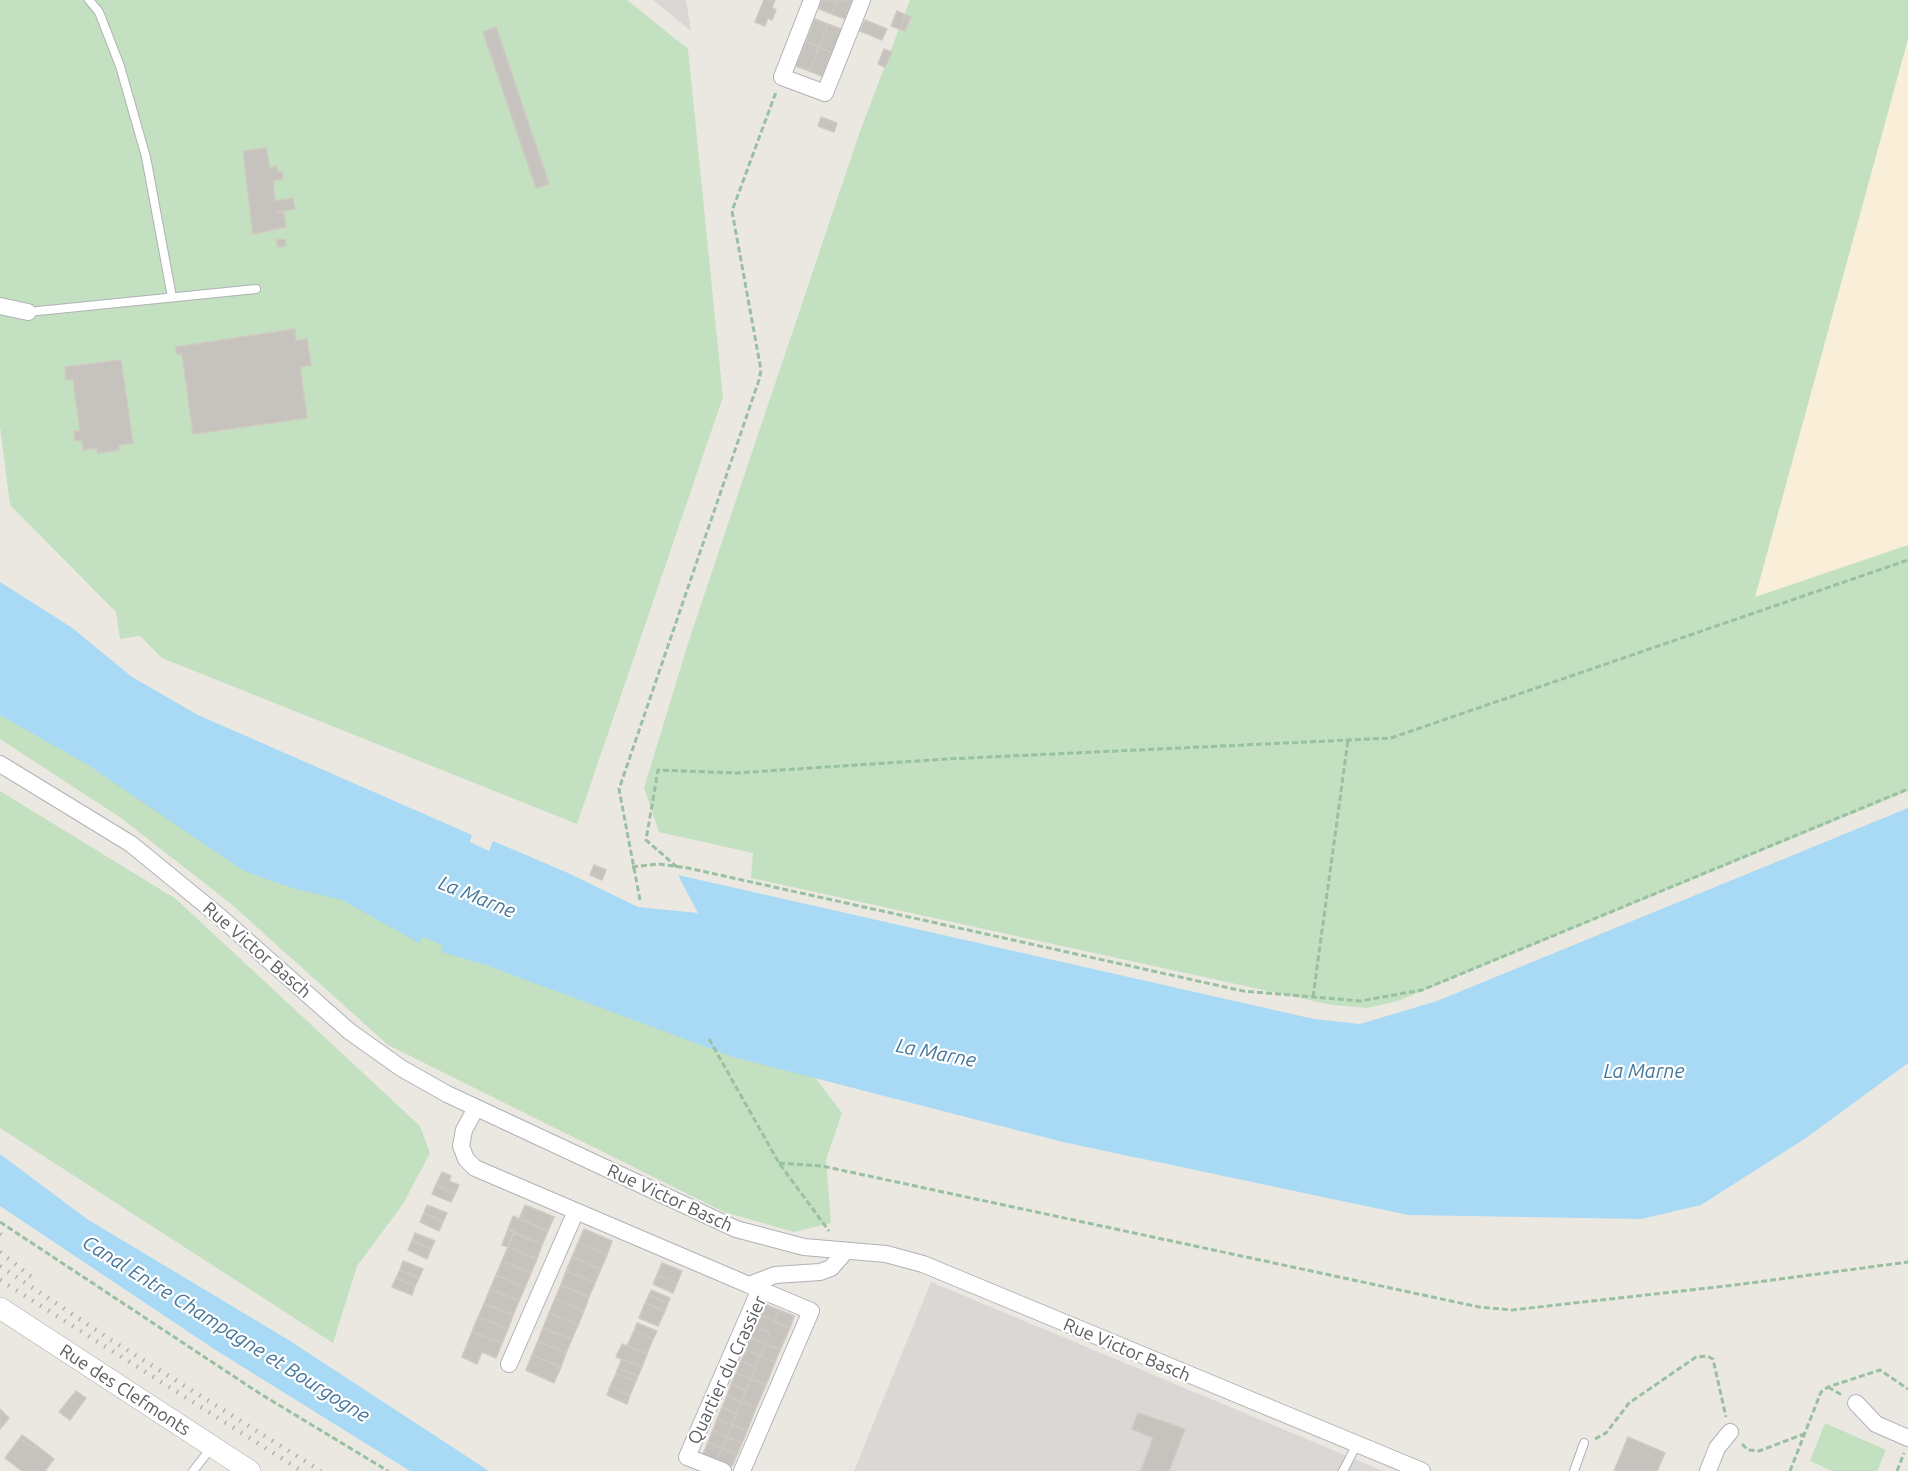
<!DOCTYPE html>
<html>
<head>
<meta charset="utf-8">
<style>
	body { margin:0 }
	canvas { display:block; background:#ebe8e2 }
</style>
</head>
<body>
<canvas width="1908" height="1471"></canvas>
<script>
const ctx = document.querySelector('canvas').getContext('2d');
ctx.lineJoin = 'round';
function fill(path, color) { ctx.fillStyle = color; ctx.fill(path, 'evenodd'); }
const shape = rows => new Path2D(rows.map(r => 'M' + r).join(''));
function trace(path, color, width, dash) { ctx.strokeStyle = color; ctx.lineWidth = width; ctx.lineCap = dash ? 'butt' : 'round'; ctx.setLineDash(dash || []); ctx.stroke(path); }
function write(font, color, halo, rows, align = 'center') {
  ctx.font = font + ' Ubuntu,sans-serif'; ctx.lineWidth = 4.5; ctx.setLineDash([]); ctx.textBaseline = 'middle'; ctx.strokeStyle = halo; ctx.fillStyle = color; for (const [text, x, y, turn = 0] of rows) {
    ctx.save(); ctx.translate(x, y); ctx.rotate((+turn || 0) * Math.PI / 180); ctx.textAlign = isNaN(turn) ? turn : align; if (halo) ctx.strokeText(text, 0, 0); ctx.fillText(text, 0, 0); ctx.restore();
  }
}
const commercial = shape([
	[1908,39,1908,545,1755,598]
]);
const industrial = shape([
	[653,0,686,0,691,31],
	[931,1282,1383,1471,854,1471]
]);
const green = shape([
	[0,0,627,0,688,49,723,397,577,824,162,658,140,636,120,639,116,612,10,505,0,426],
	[910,0,1908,0,1908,39,1755,597,1908,545,1908,791,1398,1001,1367,1008,1332,1005,751,878,753,853,659,832,644,788,691,634,859,134],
	[0,690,804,1063,842,1113,826,1160,831,1223,794,1232,724,1212,388,1045,230,903,121,818,0,739],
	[0,791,176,899,420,1126,430,1153,403,1204,357,1266,333,1343,0,1128],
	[1825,1423,1886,1450,1877,1471,1832,1471,1810,1461]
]);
const water = shape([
	[0,582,71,627,132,677,198,715,472,835,470,842,489,851,493,841,568,873,638,907,698,913,678,875,1314,1019,1360,1024,1437,1001,1908,808,1908,1063,1806,1138,1701,1205,1641,1219,1408,1215,1063,1142,733,1057,486,965,441,952,443,945,423,937,419,943,342,900,292,888,244,871,88,765,0,715],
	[0,1154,87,1219,287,1339,489,1471,410,1471,214,1349,0,1206]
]);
const building = shape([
	[764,0,775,0,772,8,776,10,772,20,768,18,765,26,755,22,764,0],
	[822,0,837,0,832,14,819,9,822,0],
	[837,0,852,0,845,19,832,14,837,0],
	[897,11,906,15,900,29,891,26,897,11],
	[906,15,911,17,905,31,900,29,906,15],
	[815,19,828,24,819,47,806,42,815,19],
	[865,20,887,29,882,40,860,31,865,20],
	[828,24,841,29,832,53,819,47,828,24],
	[496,27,549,184,536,188,483,32,496,27],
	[806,42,819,47,809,71,796,66,806,42],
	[819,47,832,53,822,76,809,71,819,47],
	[884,49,892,52,885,67,878,64,884,49],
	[821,117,837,123,834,132,818,126,821,117],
	[266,148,270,168,277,166,278,172,282,172,283,179,273,181,275,201,293,198,295,209,277,212,284,213,286,227,253,234,243,151,266,148],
	[285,239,286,246,278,247,276,240,285,239],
	[295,329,296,341,307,339,311,365,300,367,307,418,193,434,182,354,176,354,176,347,295,329],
	[121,360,133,443,118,445,119,450,98,453,97,448,83,450,82,440,75,441,74,431,80,431,73,379,66,380,65,367,121,360],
	[594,865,606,870,602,880,590,875,594,865],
	[442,1172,451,1176,449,1181,459,1185,455,1194,436,1185,442,1172],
	[436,1185,455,1194,451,1202,432,1194,436,1185],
	[427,1205,447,1213,443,1222,424,1213,427,1205],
	[525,1205,554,1217,548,1231,519,1219,525,1205],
	[424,1213,443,1222,439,1231,420,1222,424,1213],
	[513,1216,548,1231,542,1245,508,1229,513,1216],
	[508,1229,514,1231,508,1247,502,1245,508,1229],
	[584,1229,612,1241,607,1255,578,1243,584,1229],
	[415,1233,435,1241,431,1249,412,1241,415,1233],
	[514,1233,542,1245,537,1259,508,1247,514,1233],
	[412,1241,431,1249,427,1259,408,1250,412,1241],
	[578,1243,607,1255,601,1269,572,1257,578,1243],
	[508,1247,537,1259,531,1273,502,1261,508,1247],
	[572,1257,601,1269,595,1283,566,1271,572,1257],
	[403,1261,423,1269,419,1278,400,1270,403,1261],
	[502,1261,531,1273,525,1287,496,1275,502,1261],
	[662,1263,682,1271,677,1283,657,1275,662,1263],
	[400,1270,419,1278,415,1286,396,1278,400,1270],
	[566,1271,595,1283,589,1297,561,1285,566,1271],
	[496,1275,525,1287,519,1301,490,1289,496,1275],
	[657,1275,677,1283,673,1293,653,1284,657,1275],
	[396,1278,415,1286,412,1295,392,1287,396,1278],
	[561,1285,589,1297,584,1311,555,1299,561,1285],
	[490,1289,519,1301,513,1315,484,1304,490,1289],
	[651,1290,670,1298,668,1303,649,1295,651,1290],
	[649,1295,668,1303,665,1311,645,1303,649,1295],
	[555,1299,584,1311,578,1325,549,1313,555,1299],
	[645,1303,665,1311,658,1326,639,1318,645,1303],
	[484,1304,513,1315,508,1329,478,1317,484,1304],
	[764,1304,779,1310,774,1321,760,1315,764,1304],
	[779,1310,794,1316,790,1328,774,1321,779,1310],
	[549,1313,578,1325,572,1339,543,1328,549,1313],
	[760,1315,790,1328,780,1350,765,1344,770,1333,755,1327,760,1315],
	[478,1317,508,1329,502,1343,472,1332,478,1317],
	[637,1323,657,1331,653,1339,634,1331,637,1323],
	[755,1327,770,1333,765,1344,750,1338,755,1327],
	[543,1328,572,1339,566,1353,538,1341,543,1328],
	[634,1331,653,1339,647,1354,627,1346,634,1331],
	[472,1332,502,1343,496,1358,482,1352,477,1364,462,1357,472,1332],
	[750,1338,765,1344,760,1356,746,1350,750,1338],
	[538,1341,566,1353,561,1367,532,1355,538,1341],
	[622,1344,647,1354,642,1367,616,1357,622,1344],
	[765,1344,780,1350,775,1362,760,1356,765,1344],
	[746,1350,760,1356,756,1367,741,1361,746,1350],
	[532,1355,561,1367,554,1383,526,1370,532,1355],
	[760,1356,775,1362,766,1385,751,1379,760,1356],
	[622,1359,642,1367,638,1376,618,1368,622,1359],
	[741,1361,756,1367,751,1379,736,1373,741,1361],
	[618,1368,638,1376,636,1381,616,1374,618,1368],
	[736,1373,751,1379,746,1390,731,1384,736,1373],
	[616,1374,636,1381,630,1395,610,1387,616,1374],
	[751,1379,766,1385,756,1408,741,1402,751,1379],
	[731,1384,746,1390,741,1402,727,1396,731,1384],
	[610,1387,630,1395,627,1404,607,1395,610,1387],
	[76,1391,86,1398,70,1420,59,1412,76,1391],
	[727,1396,741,1402,737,1414,722,1407,727,1396],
	[741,1402,756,1408,747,1431,732,1425,741,1402],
	[722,1407,737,1414,732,1425,717,1419,722,1407],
	[0,1409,9,1418,0,1429,0,1409],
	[1138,1413,1185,1429,1169,1471,1141,1471,1153,1438,1132,1429,1138,1413],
	[717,1419,732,1425,727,1437,713,1430,717,1419],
	[732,1425,747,1431,742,1443,727,1437,732,1425],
	[713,1430,727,1437,722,1448,708,1442,713,1430],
	[22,1435,36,1445,34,1448,20,1438,22,1435],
	[727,1437,742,1443,737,1455,722,1448,727,1437],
	[1628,1437,1665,1453,1657,1471,1614,1471,1628,1437],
	[20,1438,34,1448,36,1445,54,1459,45,1471,22,1471,5,1458,20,1438],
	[708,1442,722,1448,717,1460,703,1454,708,1442],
	[722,1448,737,1455,732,1466,717,1460,722,1448]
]);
const path = shape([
	[632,867,659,864,688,868,1243,991,1360,1001,1422,990,1908,789],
	[677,867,646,840,658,770,736,773,947,759,1391,738,1908,560],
	[640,900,619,789,759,380,761,370,732,211,776,92],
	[1313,997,1348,740],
	[709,1039,779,1163,829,1231],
	[779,1163,822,1166,1479,1307,1512,1310,1735,1285,1908,1262],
	[0,1222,259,1393,388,1471],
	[1828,1387,1842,1395],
	[1595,1439,1606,1433,1629,1403,1696,1357,1707,1356,1713,1359,1726,1417],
	[1742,1444,1748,1450,1759,1451,1804,1434],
	[1790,1471,1821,1392,1828,1387,1880,1370,1908,1389],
	[1897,1471,1904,1453]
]);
const service = shape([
	[89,0,99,12,120,66,146,157,172,297],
	[28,312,256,289],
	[193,1471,212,1447],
	[1343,1471,1357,1444],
	[1574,1471,1584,1443]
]);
const minor = shape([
	[812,0,782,77,825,93,862,0],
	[0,306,28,312],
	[0,764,131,844,219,916,349,1031,401,1068,447,1094,736,1229,804,1247,886,1254,923,1264,1422,1471],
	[476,1108,464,1130,461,1146,466,1159,475,1168,749,1285,775,1275,820,1272,831,1268,845,1252],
	[509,1364,576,1211],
	[1856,1403,1876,1424,1908,1438],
	[723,1471,687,1457,760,1289],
	[742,1471,811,1311,749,1285],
	[1708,1471,1717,1448,1730,1432]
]);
const tertiary = shape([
	[0,1308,250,1471]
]);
const rail = shape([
	[0,1234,7,1239],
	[0,1252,34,1279],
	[0,1266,111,1340,321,1471],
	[0,1280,302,1471]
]);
const streetNames = [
	["Rue Victor Basch",257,950,41],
	["Rue Victor Basch",670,1198,25],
	["Rue Victor Basch",1127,1350,23],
	["Quartier du Crassier",727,1370,-65],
	["Rue des Clefmonts",125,1390,33]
];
const waterNames = [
	["La Marne",477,897,22],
	["La Marne",936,1053,11],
	["La Marne",1644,1071],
	["Canal Entre Champagne et Bourgogne",226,1329,32]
];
fill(commercial, '#f9efd8');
fill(industrial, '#dad7d4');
fill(green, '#c3e0c0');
fill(water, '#a8d9f5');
fill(building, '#c6c3be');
trace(building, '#cfc9c1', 1.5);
trace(service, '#afb2b6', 10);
trace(minor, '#afb2b6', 18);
trace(tertiary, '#afb2b6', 22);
trace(path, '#9ac0a2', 3, [6, 3]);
trace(service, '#fff', 8);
trace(minor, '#fff', 16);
trace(tertiary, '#fff', 21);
trace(rail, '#b0b1b1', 4.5, [1.5, 8]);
write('18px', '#5a5d61', '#fff', streetNames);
write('italic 20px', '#45769c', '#fff', waterNames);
</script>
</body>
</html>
